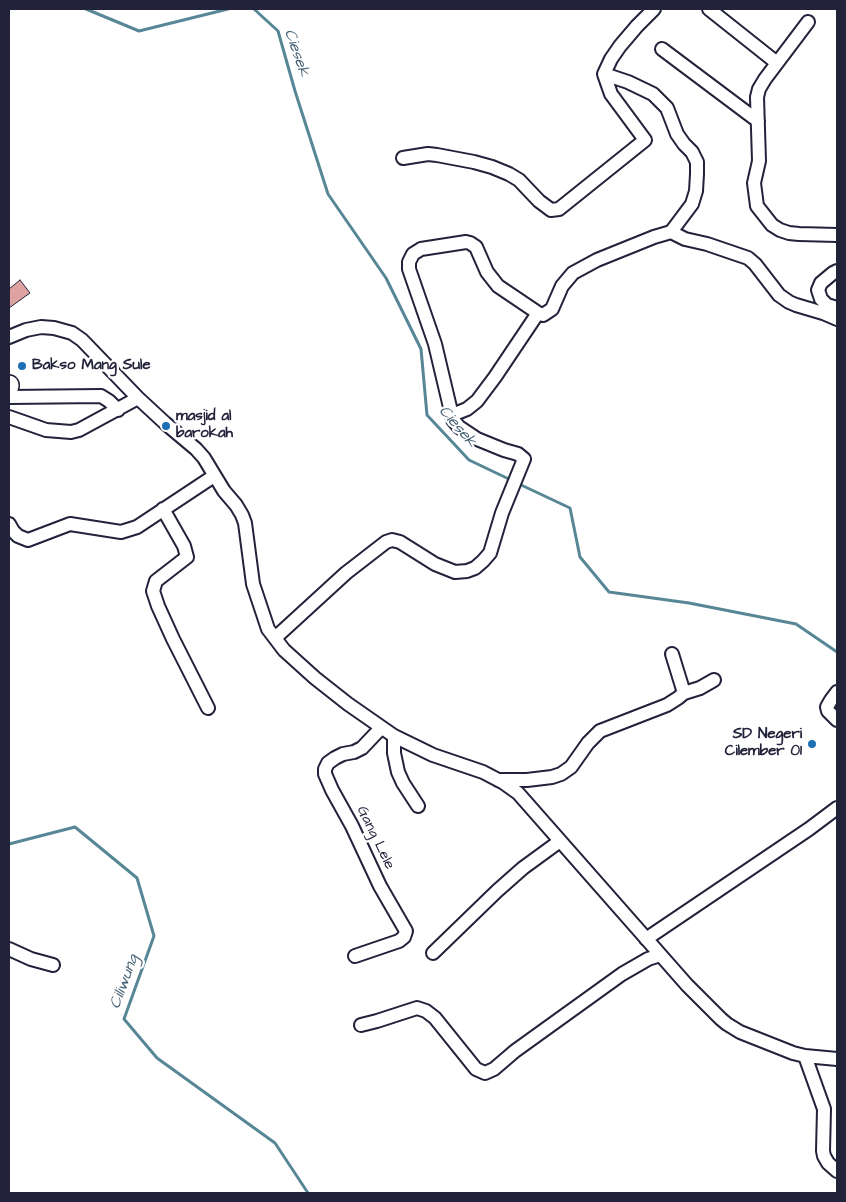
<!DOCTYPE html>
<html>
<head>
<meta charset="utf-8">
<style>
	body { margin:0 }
	#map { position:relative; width:846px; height:1202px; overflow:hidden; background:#fff; font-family:"Architects Daughter",sans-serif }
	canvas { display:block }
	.frame { position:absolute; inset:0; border:10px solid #22223b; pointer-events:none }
</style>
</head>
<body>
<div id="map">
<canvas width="846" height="1202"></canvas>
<div class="frame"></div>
</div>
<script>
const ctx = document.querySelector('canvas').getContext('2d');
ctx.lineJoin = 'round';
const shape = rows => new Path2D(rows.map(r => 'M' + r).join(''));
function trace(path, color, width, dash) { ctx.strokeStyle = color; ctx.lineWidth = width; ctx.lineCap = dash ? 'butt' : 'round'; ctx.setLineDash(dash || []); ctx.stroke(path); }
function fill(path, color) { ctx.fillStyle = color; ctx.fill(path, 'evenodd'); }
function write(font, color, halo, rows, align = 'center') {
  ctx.font = font + ' "Architects Daughter",sans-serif'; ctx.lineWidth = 4.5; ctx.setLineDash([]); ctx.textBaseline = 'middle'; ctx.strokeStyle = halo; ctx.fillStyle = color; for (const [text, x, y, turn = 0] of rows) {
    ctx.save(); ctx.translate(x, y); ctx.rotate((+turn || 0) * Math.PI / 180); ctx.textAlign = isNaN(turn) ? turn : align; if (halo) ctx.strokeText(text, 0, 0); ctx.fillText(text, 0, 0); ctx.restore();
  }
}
const stream = shape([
	[86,9,139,31,228,9],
	[254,9,278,31,295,91,328,194,386,278,421,349,427,415,469,460,513,481],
	[519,484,570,508,580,557,609,592,689,603,796,624,837,652],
	[9,844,75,827,137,878,154,936,124,1019,157,1058,275,1143,308,1193]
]);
const building = shape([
	[20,280,30,293,9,308,9,289,20,280]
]);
const minor = shape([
	[709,9,777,63],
	[808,22,765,79,759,89,757,97,759,161,754,183,757,206,772,225,780,230,789,233,799,234,837,235],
	[662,49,758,121],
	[403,158,428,154,437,155,474,162,492,167,509,174,519,180,539,201,551,210,559,209,645,140,611,94,604,74],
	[671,232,685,239,707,244,748,258,755,264,779,295,789,302,796,305,823,313,837,319],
	[837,271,833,273,821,283,818,290,821,299,827,305,837,308],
	[9,337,26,330,41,327,54,328,72,333,82,340,138,398,165,423,196,449,204,458,224,491,236,505,242,515,245,523,253,584,268,629,284,650,315,678,348,704,394,736,433,755,483,772,504,783,518,793,687,985,721,1019,727,1024,740,1032,793,1053,805,1056,837,1059],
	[9,397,101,396,109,401,118,410],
	[452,415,467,409,477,401,495,377,538,313],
	[9,417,46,430,71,432,79,430,138,398],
	[163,509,184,546,187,557,156,581,153,591,158,606,173,639,208,708],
	[9,524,13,531,18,536,28,540,70,524,121,532,137,527,214,476],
	[275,638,346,573,386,542,392,540,400,542,435,564,455,572,467,571,475,568,483,561,490,553,502,513,524,459,518,454,504,450,477,439,459,427,453,420,435,344,409,269,409,262,413,254,421,249,466,242,470,243,476,247,487,272,498,286,538,313,543,315,552,309,562,286,573,273,597,260,654,237,671,232,692,204,696,191,697,174,697,162,692,152,684,144,677,134,667,108,653,94,628,82,604,74,611,59,620,46,637,26,654,9],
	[672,654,684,693],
	[837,692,831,700,827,707,828,711,837,720],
	[394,736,394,753,398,772,403,783,418,806],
	[498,780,527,780,552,777,561,774,571,767,588,743,600,731,667,705,678,698,684,693,700,688,714,680],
	[646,939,809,829,837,808],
	[9,949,31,959,53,965],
	[433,953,497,891,523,868,560,841],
	[355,956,399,941,404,937,406,931,380,886,352,826,332,790,325,774,325,769,328,763,335,758,343,754,354,752,362,748,381,728],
	[361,1025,377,1021,417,1008,426,1011,435,1018,476,1069,485,1073,494,1069,515,1051,622,974,648,959,660,955],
	[805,1056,824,1109,823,1151,824,1156,828,1163,837,1171]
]);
const highway = shape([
	[9,385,9,386]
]);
const markers = [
	[22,366,5,"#1f6fb2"],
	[166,426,5,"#1f6fb2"],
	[812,744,5,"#1f6fb2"]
];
const poiNames = [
	["Bakso Mang Sule",32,366],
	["masjid al",176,417],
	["barokah",176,434],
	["SD Negeri",802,735,"right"],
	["Cilember 01",802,752,"right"]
];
const streetNames = [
	["Gang Lele",375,838,64]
];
const waterNames = [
	["Ciesek",296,53,71],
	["Ciesek",457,427,49],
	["Ciliwung",125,982,-70]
];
trace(stream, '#578796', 3);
fill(building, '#dea3a1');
trace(building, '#22223b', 1);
trace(minor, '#22223b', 16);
trace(highway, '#22223b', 22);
trace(minor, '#fff', 12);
trace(highway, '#fff', 19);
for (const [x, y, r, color] of markers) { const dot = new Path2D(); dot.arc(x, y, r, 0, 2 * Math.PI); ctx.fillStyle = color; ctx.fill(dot); trace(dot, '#fff', 2); }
write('bold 15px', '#22223b', '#fff', poiNames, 'left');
write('15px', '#22223b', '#fff', streetNames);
write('italic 16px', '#415d70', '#fff', waterNames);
</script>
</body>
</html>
